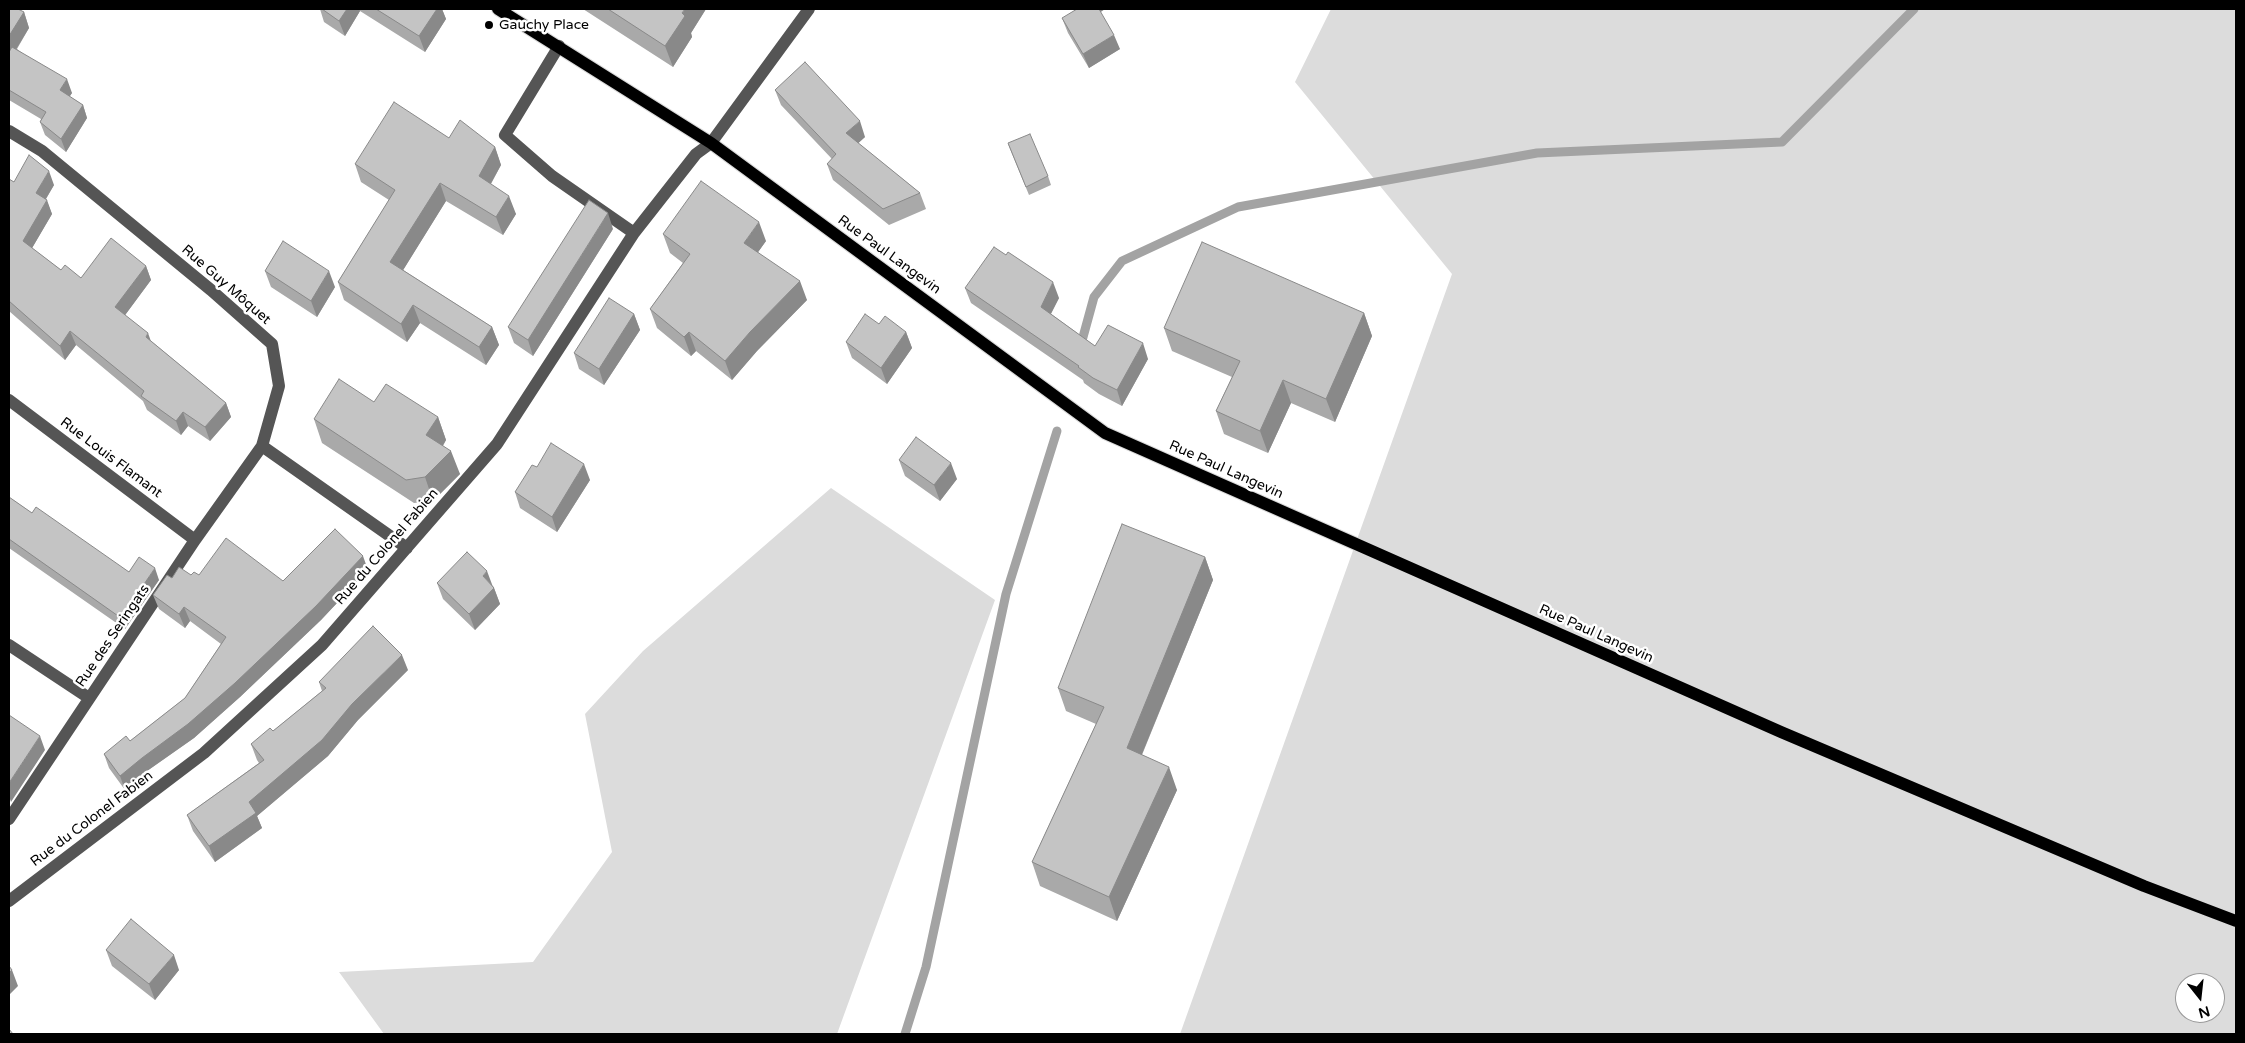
<!DOCTYPE html>
<html>
<head>
<meta charset="utf-8">
<style>
	body { margin:0 }
	#map { position:relative; width:2245px; height:1043px; overflow:hidden; background:#fff; font-family:"Varela Round",sans-serif }
	canvas { display:block }
	.frame { position:absolute; inset:0; border:10px solid #000; pointer-events:none }
	.north { position:absolute; left:2175px; top:973px; width:50px; height:50px; box-sizing:border-box; background:#fff; border:1px solid #999; border-radius:50%; rotate:164deg; font-size:14px; font-weight:700; line-height:20px; text-align:center; color:#000 }
	.north::after { content:''; display:block; margin:auto; width:18px; height:22px; background:#000; clip-path:polygon(50% 0,100% 100%,50% 72%,0 100%) }
</style>
</head>
<body>
<div id="map">
<canvas width="2245" height="1043"></canvas>
<div class="frame"></div>
<div class="north">N</div>
</div>
<script>
const ctx = document.querySelector('canvas').getContext('2d');
ctx.lineJoin = 'round';
function fill(path, color) { ctx.fillStyle = color; ctx.fill(path, 'evenodd'); }
const shape = rows => new Path2D(rows.map(r => 'M' + r).join(''));
function trace(path, color, width, dash) { ctx.strokeStyle = color; ctx.lineWidth = width; ctx.lineCap = dash ? 'butt' : 'round'; ctx.setLineDash(dash || []); ctx.stroke(path); }
function write(font, color, halo, rows, align = 'center') {
  ctx.font = font + ' "Varela Round",sans-serif'; ctx.lineWidth = 5; ctx.setLineDash([]); ctx.textBaseline = 'middle'; ctx.strokeStyle = halo; ctx.fillStyle = color; for (const [text, x, y, turn = 0] of rows) {
    ctx.save(); ctx.translate(x, y); ctx.rotate((+turn || 0) * Math.PI / 180); ctx.textAlign = isNaN(turn) ? turn : align; if (halo) ctx.strokeText(text, 0, 0); ctx.fillText(text, 0, 0); ctx.restore();
  }
}
const green = shape([
	[1331,9,2236,9,2236,1034,1180,1034,1452,274,1295,82],
	[2185,983,2215,983,2215,1013,2185,1013],
	[831,488,995,600,837,1034,384,1034,339,972,533,962,612,852,585,714,643,651]
]);
const stream = shape([
	[1080,348,1094,297,1122,261,1238,207,1537,153,1782,142,1914,9],
	[905,1034,926,967,1006,594,1057,431]
]);
const minor = shape([
	[559,46,505,135,552,176,634,233],
	[9,131,42,151,211,290,272,344,279,386,262,446,195,540,9,819],
	[9,400,195,540],
	[262,446,407,548],
	[9,645,89,698],
	[9,901,204,753,322,645,497,444,634,233,696,154,711,143,809,9]
]);
const major = shape([
	[498,9,711,143,1105,433,1781,732,2144,886,2236,921]
]);
const wall = shape([
	[9,9,24,12,29,28,17,49,72,93,69,96,83,105,87,118,66,152,45,135,40,122,41,119,9,100],
	[320,9,442,9,446,19,425,52,360,11,345,36,324,22],
	[583,9,706,9,691,33,692,37,673,67],
	[1062,18,1120,49,1089,68,1068,33],
	[775,90,865,137,858,143,920,193,926,209,889,225,833,180,827,164,832,159,781,105],
	[449,138,495,147,501,165,491,184,516,214,503,235,446,201,403,270,492,327,499,345,486,365,420,323,407,342,344,300,338,282,389,200,361,182,355,164],
	[1008,144,1048,176,1051,185,1029,195],
	[9,179,14,182,54,185,46,199,52,214,32,248,61,270,81,278,146,266,151,280,125,315,151,341,226,403,231,417,210,441,188,426,181,435,147,410,143,401,76,345,65,360,9,311],
	[613,229,533,356,514,343,508,327],
	[663,234,766,241,758,252,807,300,757,351,732,380,696,351,691,356,657,328,650,309,683,263,670,253],
	[265,271,335,287,317,317,271,287],
	[965,288,1059,298,1051,314,1095,346,1148,359,1122,406,1099,394,1084,383,1083,380,971,303],
	[1364,313,1372,336,1335,422,1291,403,1268,453,1224,434,1216,411,1232,377,1172,351,1164,328],
	[634,314,640,330,604,385,579,369,574,353],
	[879,324,906,332,912,348,887,384,852,358,846,342],
	[374,402,438,417,446,440,443,446,460,474,433,501,414,503,322,443,314,419],
	[899,460,957,479,940,501,905,476],
	[537,467,590,480,557,532,520,508,515,492],
	[9,497,32,513,129,572,159,580,125,629,9,548],
	[1205,557,1213,580,1142,755,1177,790,1117,921,1040,886,1032,862,1096,724,1066,711,1058,688],
	[368,570,321,620,240,697,194,738,147,771,125,790,109,768,104,754,130,741,185,698,221,644,190,621,185,628,159,609,153,595,172,578,191,575,199,575,283,581],
	[437,583,493,586,494,588,500,604,475,630,443,599],
	[408,670,358,720,328,756,257,816,262,828,215,862,193,831,187,815,259,763,257,760,251,744,273,731,322,691,319,682],
	[106,950,179,970,155,1000,112,966]
]);
const shadedWall = shape([
	[347,9,359,9,360,11,345,36,339,21],
	[437,9,442,9,446,19,425,52,419,36],
	[685,9,706,9,691,33,692,37,673,67,665,46],
	[1096,9,1105,9,1098,14],
	[24,12,29,28,12,56,9,46,9,36],
	[1114,35,1120,49,1089,68,1083,54],
	[67,79,72,93,65,104,60,90],
	[83,105,87,118,66,152,61,139],
	[860,121,865,137,852,149,846,133],
	[495,147,501,165,485,194,479,176],
	[49,171,54,185,41,207,36,193],
	[440,183,446,201,397,280,390,262],
	[509,196,516,214,503,235,496,217],
	[47,200,52,214,28,255,23,241],
	[608,213,613,229,533,356,528,340],
	[759,222,766,241,751,262,744,243],
	[146,266,151,280,120,322,115,307],
	[329,271,335,287,317,317,311,301],
	[800,281,807,300,757,351,732,380,725,361,750,332],
	[1053,282,1059,298,1046,323,1041,307],
	[413,305,420,323,407,342,401,324],
	[1364,313,1372,336,1335,422,1326,399],
	[634,314,640,330,604,385,599,369],
	[492,327,499,345,486,365,479,347],
	[70,331,76,345,65,360,60,346],
	[689,332,696,351,691,356,684,337],
	[906,332,912,348,887,384,881,368],
	[148,333,153,347,146,337],
	[1143,343,1148,359,1122,406,1117,390],
	[1283,380,1291,403,1268,453,1260,431],
	[226,403,231,417,210,441,205,427],
	[183,412,188,426,181,435,176,421],
	[438,417,446,440,435,458,426,435],
	[451,451,460,474,433,501,425,477],
	[951,463,957,479,940,501,934,485],
	[584,464,590,480,557,532,552,517],
	[363,556,368,570,321,620,240,697,194,738,147,771,125,790,120,776],
	[1205,557,1213,580,1135,771,1127,748],
	[155,568,159,580,125,629,121,618],
	[487,571,493,587,483,576],
	[494,588,500,604,475,630,469,614],
	[184,607,190,621,185,628,179,614],
	[402,655,408,670,358,720,328,756,257,816,262,828,215,862,209,846,249,802,352,704],
	[40,736,45,750,11,802,9,796,9,783],
	[1169,767,1177,790,1117,921,1109,897],
	[174,955,179,970,155,1000,149,984],
	[12,970,18,986,9,995,9,973]
]);
const building = shape([
	[9,9,18,9,24,12,9,36,9,9],
	[322,9,347,9,339,21,322,9],
	[376,9,437,9,419,36,376,9],
	[608,9,685,9,682,13,685,16,665,46,608,9],
	[1077,9,1099,9,1114,35,1083,54,1062,18,1077,9],
	[12,47,67,79,60,90,83,105,61,139,40,122,46,112,9,90,9,52,12,47],
	[805,62,860,121,846,133,920,193,883,209,827,164,836,154,775,90,805,62],
	[394,102,449,138,460,120,495,147,479,176,509,196,496,217,440,183,390,262,492,327,479,347,413,305,401,324,338,282,395,190,355,164,394,102],
	[1030,134,1048,176,1026,187,1008,143,1030,134],
	[29,155,49,171,36,193,47,200,23,241,61,270,65,265,81,278,111,238,146,266,115,307,148,333,146,337,226,403,205,427,183,412,176,421,141,396,144,391,70,331,60,346,9,301,9,179,14,182,29,155],
	[701,181,759,222,744,243,800,281,750,332,725,361,689,332,684,337,650,309,690,254,663,234,701,181],
	[589,200,608,213,528,340,508,327,589,200],
	[283,241,329,271,311,301,265,271,283,241],
	[1202,242,1364,313,1326,399,1283,380,1260,431,1216,411,1240,361,1164,328,1202,242],
	[994,247,1006,255,1008,252,1053,282,1041,307,1095,346,1108,325,1143,343,1117,390,1093,378,1078,367,1079,366,965,288,994,247],
	[609,298,634,314,599,369,574,353,609,298],
	[865,314,879,324,885,316,906,332,881,368,846,342,865,314],
	[339,379,374,402,386,384,438,417,426,435,451,451,425,477,406,480,314,419,339,379],
	[916,437,951,463,934,485,899,460,916,437],
	[551,443,584,464,552,517,515,492,532,465,537,467,551,443],
	[9,497,32,513,36,507,129,572,139,557,155,568,121,618,9,539,9,497],
	[1122,524,1205,557,1127,748,1169,767,1109,897,1032,862,1104,707,1058,688,1122,524],
	[335,529,363,556,316,606,235,683,188,724,142,758,120,776,104,754,126,736,130,741,185,698,226,637,184,607,179,614,153,595,167,575,172,578,179,567,191,575,194,572,199,575,226,538,283,581,335,529],
	[467,552,487,571,483,576,494,588,469,614,437,583,467,552],
	[373,626,402,655,352,704,322,740,249,802,256,813,209,846,187,815,264,760,251,744,270,728,273,731,326,688,319,682,373,626],
	[9,715,40,736,9,783,9,715],
	[131,919,174,955,149,984,106,950,131,919],
	[9,966,12,970,9,973,9,966],
	[9,1029,13,1034,9,1034,9,1029]
]);
const markers = [
	[489,25,5,"#000"]
];
const poiNames = [
	["Gauchy Place",499,25]
];
const streetNames = [
	["Rue Paul Langevin",889,255,36],
	["Rue Guy Môquet",226,285,41],
	["Rue Louis Flamant",111,458,37],
	["Rue Paul Langevin",1226,470,24],
	["Rue du Colonel Fabien",387,547,-49],
	["Rue Paul Langevin",1596,634,24],
	["Rue des Seringats",113,636,-56],
	["Rue du Colonel Fabien",92,819,-37]
];
fill(green, '#dcdcdc');
trace(stream, '#a3a3a3', 9);
trace(major, '#dbdbdb', 14);
trace(minor, '#555', 12);
trace(major, '#000', 12);
fill(wall, '#a9a9a9');
fill(shadedWall, '#898989');
fill(building, '#c4c4c4');
trace(building, '#898989', 1);
for (const [x, y, r, color] of markers) { const dot = new Path2D(); dot.arc(x, y, r, 0, 2 * Math.PI); ctx.fillStyle = color; ctx.fill(dot); trace(dot, '#fff', 2); }
write('14px', '#000', '#fff', poiNames, 'left');
write('14px', '#000', '#fff', streetNames);
</script>
</body>
</html>
